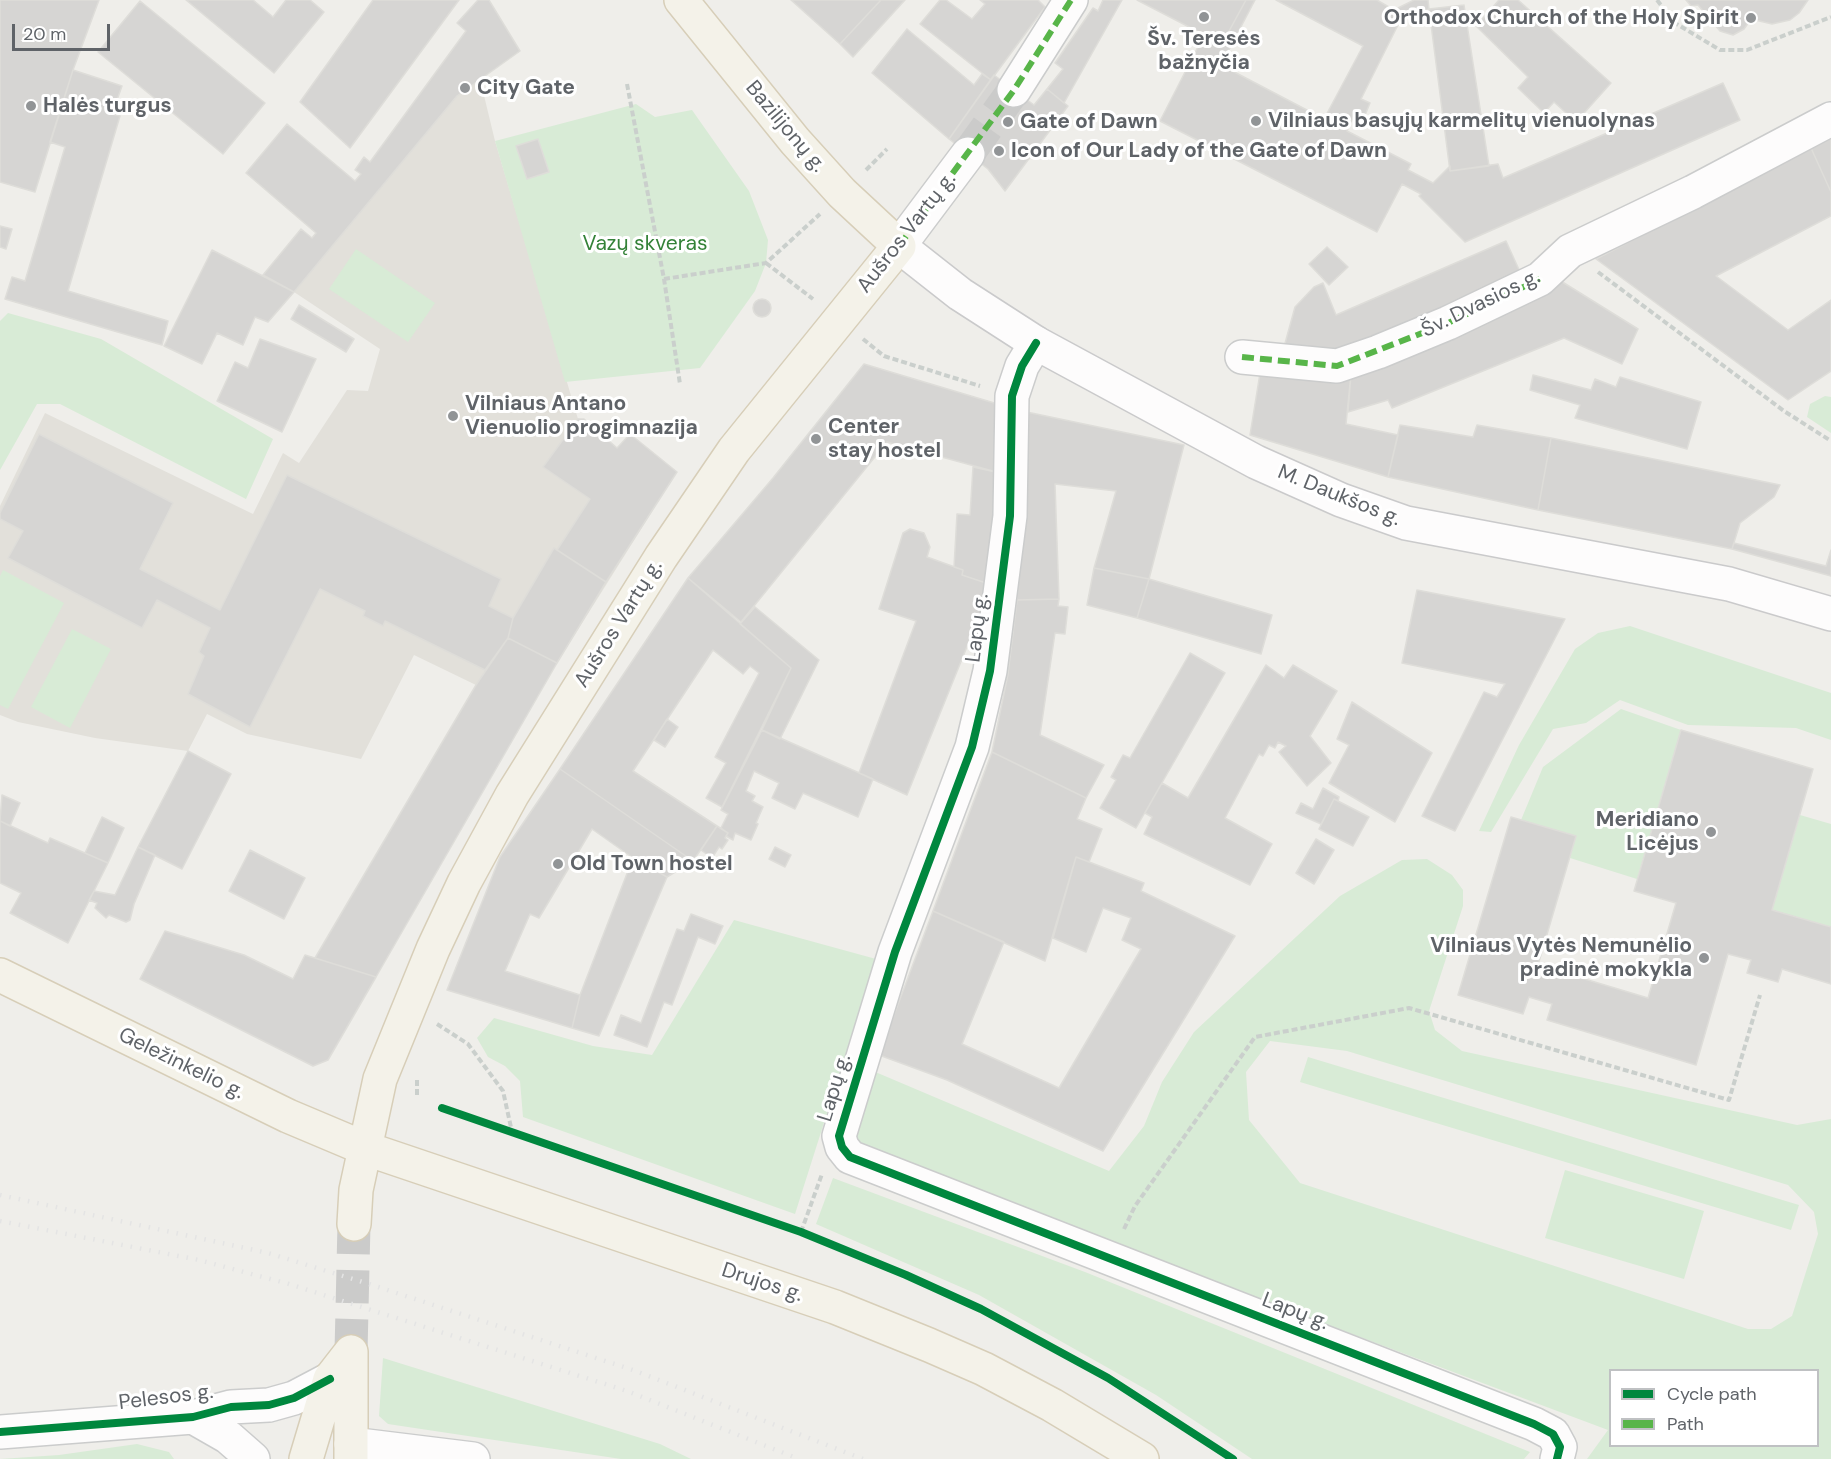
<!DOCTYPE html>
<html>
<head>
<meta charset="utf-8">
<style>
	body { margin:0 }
	#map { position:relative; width:1831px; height:1459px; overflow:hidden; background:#efeeea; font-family:"DM Sans",sans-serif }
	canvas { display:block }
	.legend { position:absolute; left:1609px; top:1369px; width:210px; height:78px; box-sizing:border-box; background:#fff; border:2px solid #bfc1c3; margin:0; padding:8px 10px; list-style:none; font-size:18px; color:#5f6368 }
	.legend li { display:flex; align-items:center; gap:12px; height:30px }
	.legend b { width:30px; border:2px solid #bfc1c3 }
	.scale { position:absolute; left:12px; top:24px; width:98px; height:27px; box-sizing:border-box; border:3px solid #5f6368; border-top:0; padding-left:8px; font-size:18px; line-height:21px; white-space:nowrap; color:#5f6368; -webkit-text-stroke:4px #fff; paint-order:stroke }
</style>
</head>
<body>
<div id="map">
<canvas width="1831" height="1459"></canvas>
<ul class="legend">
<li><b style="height:8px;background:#00873e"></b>Cycle path</li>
<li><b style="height:8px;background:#58b549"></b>Path</li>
</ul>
<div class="scale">20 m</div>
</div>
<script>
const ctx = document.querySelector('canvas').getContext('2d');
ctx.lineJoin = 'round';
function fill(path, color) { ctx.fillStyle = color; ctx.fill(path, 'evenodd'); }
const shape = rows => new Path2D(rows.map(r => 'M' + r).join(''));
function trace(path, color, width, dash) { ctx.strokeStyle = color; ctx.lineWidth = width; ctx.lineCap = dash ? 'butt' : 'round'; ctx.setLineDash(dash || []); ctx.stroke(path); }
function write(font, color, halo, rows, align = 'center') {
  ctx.font = font + ' "DM Sans",sans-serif'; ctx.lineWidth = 6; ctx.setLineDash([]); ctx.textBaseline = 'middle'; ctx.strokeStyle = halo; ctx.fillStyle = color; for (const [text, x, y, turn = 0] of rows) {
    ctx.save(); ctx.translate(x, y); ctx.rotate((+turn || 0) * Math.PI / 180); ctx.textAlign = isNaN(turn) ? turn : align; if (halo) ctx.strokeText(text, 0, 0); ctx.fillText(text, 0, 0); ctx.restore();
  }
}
const education = shape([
	[480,79,495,141,578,419,617,448,630,434,677,472,557,663,508,638,476,685,414,655,361,759,247,734,207,714,188,751,95,738,18,722,0,715,0,506,45,413,253,514,283,453,299,463,347,390,368,391,380,349,294,292,457,96]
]);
const green = shape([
	[636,104,655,117,692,110,749,191,768,240,766,263,755,291,700,368,565,382,495,141],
	[356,249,435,303,408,342,329,289],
	[8,313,101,339,273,439,246,499,60,404,37,404,0,470,0,321],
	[1825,396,1831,397,1831,433,1807,417,1810,404],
	[3,570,64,603,8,709,0,705,0,576],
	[1630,626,1831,693,1831,740,1796,728,1688,725,1620,700,1586,723,1553,729,1491,832,1479,831,1519,745,1575,649,1598,633],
	[72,629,111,649,70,728,31,707],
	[1621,709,1681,730,1637,879,1570,858,1576,836,1521,820,1543,767],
	[1800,815,1831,824,1831,927,1772,910],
	[1427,859,1452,875,1463,890,1463,906,1429,1011,1435,1030,1462,1051,1797,1125,1831,1119,1831,1459,1587,1459,1608,1430,858,1149,851,1137,873,1071,1109,1171,1144,1126,1162,1082,1194,1032,1340,896,1402,860],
	[1270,1041,1347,1051,1788,1185,1814,1212,1818,1234,1792,1316,1771,1329,1748,1329,1300,1183,1249,1120,1246,1072],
	[1610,1370,1818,1370,1818,1446,1610,1446],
	[734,920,876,959,795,1214,523,1117,520,1081,505,1066,488,1057,477,1038,494,1018,593,1046,652,1055],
	[1308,1057,1799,1205,1791,1230,1300,1082],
	[1565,1170,1704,1211,1684,1279,1545,1238],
	[833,1178,1085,1272,1530,1452,1524,1459,1252,1459,1156,1395,979,1295,816,1224],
	[383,1358,660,1444,691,1459,621,1459,388,1424,379,1416],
	[137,1444,169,1452,174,1459,0,1459,59,1455]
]);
const building = shape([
	[0,0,99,0,73,70,35,192,0,182,0,0],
	[186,0,253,0,273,17,286,0,310,0,324,12,274,73,186,0],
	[373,0,459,0,350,148,300,102,373,0],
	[478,0,489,0,520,51,457,96,294,292,263,275,301,229,312,238,316,233,246,173,287,124,355,181,361,174,355,170,364,157,370,162,466,31,457,23,478,0],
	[791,0,881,0,840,44,791,0],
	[881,0,905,0,853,57,840,44,881,0],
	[940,0,946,0,972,19,985,4,980,0,1038,0,1045,7,991,80,920,24,940,0],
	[1103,0,1122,0,1064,103,1047,89,1063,69,1055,63,1093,8,1098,11,1103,0],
	[1137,0,1246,0,1222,44,1137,0],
	[1246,0,1255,0,1221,65,1324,119,1363,46,1276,0,1377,0,1394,10,1414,0,1428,0,1429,9,1400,21,1361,99,1370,103,1363,120,1354,116,1347,131,1411,164,1408,170,1433,183,1450,166,1450,171,1498,164,1503,178,1723,83,1740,120,1465,242,1419,196,1421,194,1402,184,1377,232,1160,121,1204,35,1222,44,1246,0],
	[1499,0,1518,0,1611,83,1576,122,1554,102,1544,113,1518,88,1528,77,1476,26,1499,0],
	[1686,0,1808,0,1799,13,1790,20,1772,24,1751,19,1744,29,1733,35,1720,31,1698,5,1691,6,1686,0],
	[140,1,265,103,223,154,98,52,140,1],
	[1464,5,1489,166,1450,171,1429,9,1464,5],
	[907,29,974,85,982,74,991,80,949,139,872,73,907,29],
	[73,70,122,86,112,114,120,116,68,291,168,321,162,345,5,299,12,277,25,281,65,147,50,142,73,70],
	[994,75,1034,105,1047,89,1068,106,1005,191,988,169,949,139,994,75],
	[1831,138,1831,192,1811,148,1831,138],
	[538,139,549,172,527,179,516,146,538,139],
	[1811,148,1831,192,1831,216,1716,276,1788,330,1831,300,1831,371,1788,400,1596,259,1811,148],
	[0,226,12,229,6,249,0,247,0,226],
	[1506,241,1521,274,1337,357,1284,347,1295,307,1314,287,1323,283,1336,315,1506,241],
	[1327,247,1348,267,1329,285,1309,264,1327,247],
	[212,250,294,292,268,322,255,317,243,345,217,333,202,364,164,346,212,250],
	[1556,278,1638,329,1622,364,1564,338,1392,408,1388,400,1348,412,1351,374,1556,278],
	'753 308a9 9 0 1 1 18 0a9 9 0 1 1-18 0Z',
	[299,305,354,339,346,352,291,319,299,305],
	[260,339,316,359,282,432,217,401,235,362,248,368,260,339],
	[864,364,1001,405,1000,473,887,442,741,622,688,578,773,478,864,364],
	[1261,367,1351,374,1346,424,1398,435,1388,477,1250,435,1261,367],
	[1533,375,1591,390,1595,379,1616,387,1620,377,1701,402,1687,449,1575,418,1580,405,1530,390,1533,375],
	[1022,411,1184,445,1149,579,1094,568,1116,491,1055,484,1059,599,1017,600,1021,536,1022,411],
	[578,419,584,419,617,448,630,434,677,472,606,582,557,550,590,499,543,467,578,419],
	[1400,425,1473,437,1477,425,1551,438,1538,510,1388,477,1400,425],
	[39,434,173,503,140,569,220,610,287,475,501,579,489,606,513,618,508,638,485,670,385,621,383,626,363,616,365,611,320,589,250,727,188,694,204,656,199,652,210,628,157,600,142,628,8,558,23,531,0,519,0,513,39,434],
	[1551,438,1717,472,1780,485,1774,497,1740,523,1732,549,1538,510,1551,438],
	[973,467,1000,473,992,585,962,575,963,570,954,567,957,514,970,515,973,467],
	[910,529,924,533,930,547,927,557,963,570,962,575,992,585,907,795,859,773,916,621,879,609,903,533,910,529],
	[1734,543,1826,566,1831,550,1831,576,1732,549,1734,543],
	[554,548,606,582,557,663,508,638,513,618,554,548],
	[1094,568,1149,579,1137,618,1087,605,1094,568],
	[688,578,791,668,722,807,706,798,726,763,715,757,759,673,750,666,743,674,713,650,633,771,717,826,693,861,560,769,688,578],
	[1149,579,1272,615,1261,654,1137,618,1149,579],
	[1417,590,1565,619,1455,831,1422,816,1484,692,1497,697,1505,684,1402,663,1417,590],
	[1059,599,1058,606,1068,607,1065,634,1055,633,1040,735,1104,765,1086,798,992,752,1008,674,1017,600,1059,599],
	[755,607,819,660,780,739,762,730,791,668,740,624,755,607],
	[508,638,557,663,376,977,315,958,476,685,508,638],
	[1190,653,1225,673,1136,828,1100,808,1116,780,1111,777,1123,755,1130,758,1190,653],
	[1266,665,1284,678,1293,665,1337,691,1310,736,1331,763,1307,786,1279,752,1286,746,1278,742,1275,748,1269,745,1263,756,1259,754,1225,818,1272,844,1250,885,1144,834,1152,817,1145,813,1162,783,1188,798,1266,665],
	[1352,702,1432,753,1395,822,1329,783,1349,745,1337,739,1352,702],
	[667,719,678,727,665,747,654,740,667,719],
	[762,730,873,779,858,817,803,793,795,809,772,798,779,783,754,771,746,791,755,796,752,801,763,807,756,823,758,824,751,840,735,833,733,840,726,836,728,833,721,828,728,814,721,810,762,730],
	[1681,730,1813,769,1772,910,1831,927,1831,984,1782,969,1778,982,1747,973,1751,960,1728,954,1696,1065,1547,1020,1552,1004,1529,997,1523,1014,1458,995,1511,817,1576,836,1538,965,1648,998,1676,903,1634,891,1681,730],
	[188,751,231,774,182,869,138,847,188,751],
	[992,752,1086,798,1077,819,1102,829,1089,862,1076,857,1045,961,933,911,992,752],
	[560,769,693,861,667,877,633,858,592,829,539,918,530,914,505,971,580,995,572,1028,447,990,500,857,560,769],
	[1323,788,1339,797,1338,801,1334,799,1321,824,1296,813,1301,803,1313,809,1323,788],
	[2,795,20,803,10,826,0,821,2,795],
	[1334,799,1369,817,1353,846,1319,829,1334,799],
	[102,817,124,828,108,863,85,853,102,817],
	[0,821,48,843,50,838,108,863,68,943,10,913,21,893,0,883,0,821],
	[717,826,728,833,725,838,728,840,722,849,719,847,712,858,701,850,717,826],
	[1316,839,1334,850,1314,884,1296,873,1316,839],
	[138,847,155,855,134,904,130,920,126,922,109,915,106,918,95,908,97,903,89,900,94,891,115,895,138,847],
	[775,847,791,855,785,867,769,859,775,847],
	[250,850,305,878,284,919,229,891,250,850],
	[1076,857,1144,883,1141,891,1235,936,1103,1151,947,1080,879,1055,933,911,1004,942,962,1044,1059,1088,1141,949,1122,940,1131,918,1103,908,1086,952,1053,938,1076,857],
	[633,858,667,877,599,1036,572,1028,580,995,633,858],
	[691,914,723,926,715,944,698,937,672,1005,664,1002,647,1047,614,1035,621,1015,641,1023,677,929,684,931,691,914],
	[165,931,244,955,293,979,305,955,376,977,328,1060,313,1066,140,979,165,931]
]);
const streetTunnel = shape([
	[968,154,1014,90]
]);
const primaryTunnel = shape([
	[351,1352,354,1224]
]);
const path = shape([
	[1657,0,1675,23,1720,50,1747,50,1831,17],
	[627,84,664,279,680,384],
	[866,170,887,149],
	[766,263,813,299],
	[1598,272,1784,411,1831,441],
	[664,279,766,263,820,214],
	[863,339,884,356,980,386],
	[437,1024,468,1044,503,1091,512,1132],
	[417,1095,417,1079],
	[1124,1229,1135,1206,1255,1037,1409,1008,1729,1100,1760,995],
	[801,1232,822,1174]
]);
const street = shape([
	[1014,90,1071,0],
	[899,246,968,154],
	[1036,343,1022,366,1012,396,1010,516,990,671,972,747,895,952,839,1136,842,1147,850,1157,1534,1424,1553,1434,1560,1447,1557,1459],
	[1242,357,1337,366,1378,352,1448,323,1540,279,1570,251,1693,192,1831,119],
	[193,1417,228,1437,253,1459],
	[0,1432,193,1417,231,1407,269,1405,294,1398,330,1379],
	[351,1444,473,1459]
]);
const secondary = shape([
	[899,246,960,294,1036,343,1256,462,1341,500,1406,523,1729,584,1831,614]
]);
const primary = shape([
	[0,975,288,1116,364,1148,835,1307,929,1345,984,1369,1052,1405,1142,1459],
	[354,1224,356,1190,380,1079,433,949,464,883,512,795,661,557,734,450,899,246,842,193,795,141,681,0],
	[351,1352,351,1459],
	[306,1459,330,1379,351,1352]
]);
const rail = shape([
	[0,1195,268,1253,369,1284,633,1370,863,1459],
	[0,1221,199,1260,289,1284,627,1391,799,1459]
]);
const quiet = shape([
	[899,246,1014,90,1071,0],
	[1242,357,1337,366,1448,323,1540,279]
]);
const cycleway = shape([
	[1036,343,1022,366,1012,396,1010,516,990,671,972,747,895,952,839,1136,842,1147,850,1157,1534,1424,1553,1434,1560,1447,1557,1459],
	[442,1108,801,1232,906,1275,981,1309,1108,1378,1233,1459],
	[0,1432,193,1417,231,1407,269,1405,294,1398,330,1379]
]);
const markers = [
	[1204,17,6,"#919496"],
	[1751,18,6,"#919496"],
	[465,88,6,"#919496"],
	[31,106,6,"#919496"],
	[1256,121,6,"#919496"],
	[1008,122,6,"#919496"],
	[999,151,6,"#919496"],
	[453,416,6,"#919496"],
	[816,439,6,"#919496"],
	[1711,832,6,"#919496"],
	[558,864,6,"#919496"],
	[1704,958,6,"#919496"]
];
const poiNames = [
	["Orthodox Church of the Holy Spirit",1739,18,"right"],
	["Šv. Teresės",1204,39,"center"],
	["bažnyčia",1204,63,"center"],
	["City Gate",477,88],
	["Halės turgus",43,106],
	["Vilniaus basųjų karmelitų vienuolynas",1268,121],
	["Gate of Dawn",1020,122],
	["Icon of Our Lady of the Gate of Dawn",1011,151],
	["Vilniaus Antano",465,404],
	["Vienuolio progimnazija",465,428],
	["Center",828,427],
	["stay hostel",828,451],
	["Meridiano",1699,820,"right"],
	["Licėjus",1699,844,"right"],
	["Old Town hostel",570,864],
	["Vilniaus Vytės Nemunėlio",1692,946,"right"],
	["pradinė mokykla",1692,970,"right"]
];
const streetNames = [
	["Bazilijonų g.",785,127,50],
	["Aušros Vartų g.",907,233,-52],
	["Šv. Dvasios g.",1481,304,-26],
	["M. Daukšos g.",1339,496,22],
	["Aušros Vartų g.",619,624,-58],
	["Lapų g.",978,628,-83],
	["Geležinkelio g.",181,1064,26],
	["Lapų g.",835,1088,-73],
	["Drujos g.",762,1283,18],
	["Lapų g.",1295,1312,21],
	["Pelesos g.",166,1398,-7]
];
const parkNames = [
	["Vazų skveras",645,244]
];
fill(education, '#e2e0da');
fill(green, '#d8ebd6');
fill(building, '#d6d5d3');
trace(building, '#deddd9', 1.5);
trace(streetTunnel, '#cbcbca', 33, [33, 16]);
trace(primaryTunnel, '#cbcbca', 33, [33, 16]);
trace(street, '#cbcccc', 36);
trace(secondary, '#cacacb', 36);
trace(primary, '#d7ceb8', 36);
trace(path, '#cacfcc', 4, [6, 3]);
trace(street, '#fdfcfc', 33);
trace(secondary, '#fdfcfc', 33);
trace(primary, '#f4f2e9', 33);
trace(rail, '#e4e4e4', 4.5, [1.5, 8]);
trace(quiet, '#58b549', 6, [12, 6]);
trace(cycleway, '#00873e', 8);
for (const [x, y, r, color] of markers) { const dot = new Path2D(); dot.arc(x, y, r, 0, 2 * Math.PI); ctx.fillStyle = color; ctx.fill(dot); trace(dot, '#fff', 2); }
write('bold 21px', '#5f6368', '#fff', poiNames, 'left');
write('21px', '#5f6368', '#fff', streetNames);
write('21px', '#348238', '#fff', parkNames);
</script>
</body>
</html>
